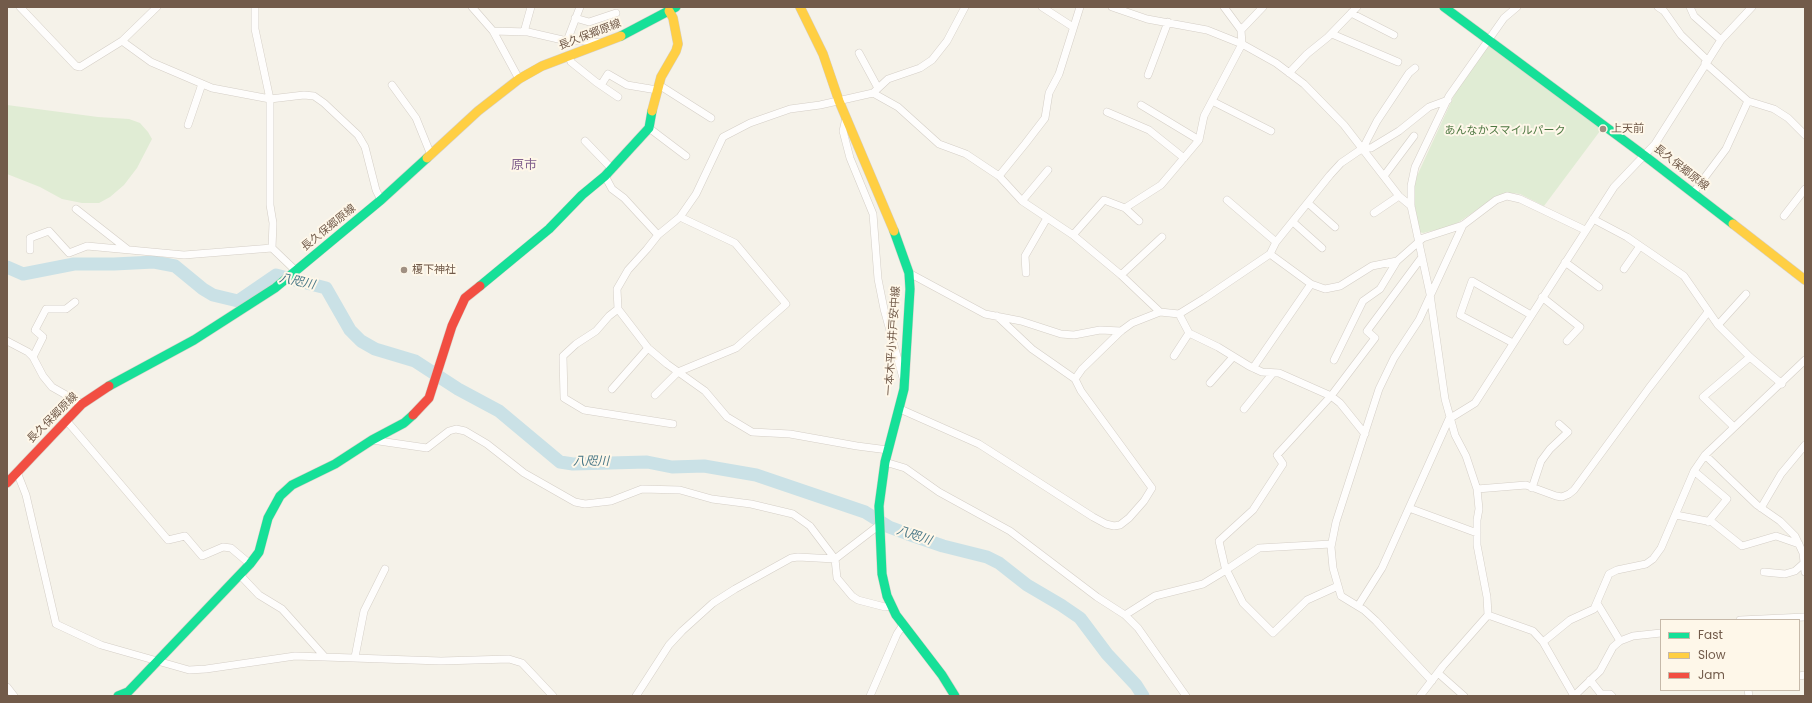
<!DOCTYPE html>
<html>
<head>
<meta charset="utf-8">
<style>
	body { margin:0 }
	#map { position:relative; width:1812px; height:703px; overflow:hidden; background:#f5f2e9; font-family:Poppins,sans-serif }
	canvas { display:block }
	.frame { position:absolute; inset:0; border:8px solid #725b4a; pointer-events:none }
	.legend { position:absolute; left:1660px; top:619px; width:140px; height:72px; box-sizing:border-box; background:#fef7e9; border:1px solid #c6b9a9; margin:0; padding:5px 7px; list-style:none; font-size:12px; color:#725b4a }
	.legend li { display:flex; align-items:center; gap:8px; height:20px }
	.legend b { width:20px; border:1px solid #c6b9a9 }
</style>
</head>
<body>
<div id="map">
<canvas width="1812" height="703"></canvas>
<div class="frame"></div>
<ul class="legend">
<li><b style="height:5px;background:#16e098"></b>Fast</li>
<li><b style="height:5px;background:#ffcf43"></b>Slow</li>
<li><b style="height:5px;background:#f24e42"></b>Jam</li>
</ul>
</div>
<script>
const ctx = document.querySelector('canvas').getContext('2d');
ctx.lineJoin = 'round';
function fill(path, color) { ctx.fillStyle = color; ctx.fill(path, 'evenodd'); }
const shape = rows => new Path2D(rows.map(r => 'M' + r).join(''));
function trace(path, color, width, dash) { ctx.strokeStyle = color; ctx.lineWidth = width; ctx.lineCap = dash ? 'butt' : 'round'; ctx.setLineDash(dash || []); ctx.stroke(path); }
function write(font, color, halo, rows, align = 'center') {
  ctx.font = font + ' Poppins,"Noto Sans JP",sans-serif'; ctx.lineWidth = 4; ctx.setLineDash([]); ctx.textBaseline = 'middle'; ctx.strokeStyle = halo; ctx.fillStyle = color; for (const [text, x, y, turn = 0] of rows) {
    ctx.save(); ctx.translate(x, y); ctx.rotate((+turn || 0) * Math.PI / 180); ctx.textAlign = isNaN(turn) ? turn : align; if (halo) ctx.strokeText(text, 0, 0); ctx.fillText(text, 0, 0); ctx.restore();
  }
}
const green = shape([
	[1490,44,1603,127,1544,206,1520,194,1512,193,1497,196,1459,222,1448,227,1423,233,1419,232,1413,193,1416,178,1458,87],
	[7,105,98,117,129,119,140,123,148,132,152,139,137,168,124,185,110,197,99,203,82,203,62,199,40,187,7,174]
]);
const river = shape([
	[7,267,23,274,74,264,114,264,154,262,175,266,203,289,213,295,238,301,276,275,326,288,350,330,361,341,375,349,415,361,458,389,499,411,560,462,573,464,647,462,672,467,704,466,756,475,865,512,889,527,908,534,943,546,987,557,999,563,1027,585,1061,605,1080,618,1107,654,1136,685,1143,696]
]);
const street = shape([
	[20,7,76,66,80,67,122,41,157,7],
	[255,7,255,29,270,99,270,205,273,223,272,248,296,271],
	[472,7,493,31,528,32,567,41,587,41,600,43],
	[1042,7,1073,27],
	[1112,7,1147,19,1207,30,1242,44,1276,63,1304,84,1344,125,1399,196,1411,206],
	[1658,7,1664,11,1681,35,1707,60],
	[1690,7,1694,16,1721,40],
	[1351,13,1394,35],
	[575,18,589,22,616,13],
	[1241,30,1263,7],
	[493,31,519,79],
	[524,32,531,7],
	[1332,34,1398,62],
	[122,41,151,62,212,88,270,99,304,95,314,96,324,103,358,135,365,147,376,190,381,200],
	[567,41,580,7],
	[859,53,878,88],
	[569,56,571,62,596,82,618,97],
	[1705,63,1748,101,1774,109,1788,118,1805,135],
	[1289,73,1307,54,1328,37,1357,7],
	[1148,75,1168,22],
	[392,85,416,118,431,155],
	[601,85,608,74,627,85,657,90],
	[659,85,711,118],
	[873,93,898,107,939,144,966,154,999,176,1022,201,1073,235,1121,275,1160,312],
	[1212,101,1271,131],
	[1141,105,1199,140],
	[1107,112,1149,130,1184,158],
	[846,118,843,131,850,158,873,214,878,279,884,309,903,378],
	[188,125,202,84],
	[649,128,686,156],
	[585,141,612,169],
	[1363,148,1371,148,1399,131,1429,107,1448,100],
	[605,176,612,189,624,198,658,235],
	[999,176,1025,144,1045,118,1049,93,1059,74,1080,7],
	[1384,176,1414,136],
	[1693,193,1726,149,1748,101],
	[1227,200,1276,242],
	[1022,201,1048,170],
	[1308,203,1335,227],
	[1125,208,1161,185,1199,140,1204,116,1242,44,1241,30,1224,7],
	[76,209,127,249],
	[1374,213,1399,196],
	[1784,216,1805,189],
	[1593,219,1627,237,1684,276,1718,325,1750,357,1782,384],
	[1293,222,1322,248],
	[1073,235,1104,200,1125,208,1139,221],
	[30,250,30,238,49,231,69,253,87,246,184,255,272,248],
	[1270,254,1311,284,1325,289,1340,286,1372,266,1397,261,1423,238,1463,225,1496,200,1507,196,1520,199,1585,230],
	[1565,262,1599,287],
	[1624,269,1640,246],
	[909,273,985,314,1021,321,1061,334,1074,335,1100,330,1121,331],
	[1026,273,1025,256,1047,218],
	[1121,275,1162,237],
	[1542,297,1580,327,1567,341],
	[618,309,609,316,596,331,576,344,563,356,564,398,584,410,673,424],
	[1179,314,1189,333,1218,347,1249,366,1262,372,1279,373,1331,396,1340,403,1365,434],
	[997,316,1032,349,1075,379],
	[1718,325,1746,294],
	[7,341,28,352,33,357,43,376,52,387,82,404],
	[1513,343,1460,315,1472,281,1531,315],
	[1174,356,1189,333],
	[33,357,43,337,35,330,46,309,66,309,75,302],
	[1334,360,1363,301,1380,289,1397,261],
	[1253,368,1311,284],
	[1210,383,1233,357],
	[612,389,648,348],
	[655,395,678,372,736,348,786,304,735,243,680,217],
	[900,409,979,444,1093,517,1106,524,1114,526,1120,525,1129,518,1144,501,1152,488,1081,391,1075,379,1082,369,1121,331,1132,323,1160,312,1179,314,1205,298,1270,254,1276,242,1330,175,1341,163,1363,148,1377,121,1409,73,1415,68],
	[1244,409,1273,373],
	[66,420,168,540,185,536,202,556,223,547,231,548,250,564],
	[1734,427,1703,397,1750,357],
	[372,440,427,448,449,431,456,429,465,431,487,444,524,473,575,502,585,504,611,501,642,489,680,490,712,499,751,504,793,514,810,526,835,559,837,578,852,596,858,600,885,607,891,606],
	[888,450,857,446,790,434,752,432,727,417,705,391,667,364,648,348,618,309,617,289,628,270,647,249,658,235,680,217,696,194,723,137,750,123,790,109,820,105,873,93,888,79,920,68,932,60,947,41,965,7],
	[1705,455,1757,505,1780,521,1795,536,1803,553,1805,572],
	[885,462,905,468,939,492,1010,531,1097,597,1125,615,1138,628,1186,696],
	[1694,471,1727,499,1708,522],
	[17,472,26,495,56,624,101,645,189,670,206,669,295,656,441,661,509,659,522,663,553,696],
	[1532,488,1541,461,1550,449,1568,432,1559,424],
	[1477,489,1526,485,1556,496,1562,497,1569,494,1574,490,1649,388,1708,312],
	[1409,508,1477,533],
	[1761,508,1781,474,1805,445],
	[1676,515,1712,522,1742,546,1776,536,1799,544],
	[1764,572,1785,574,1795,571,1804,563],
	[240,575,259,595,282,609,324,656],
	[1338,586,1307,600,1273,633,1243,603,1225,567,1219,541,1253,510,1283,464,1277,455,1331,396,1375,338,1367,331,1422,257],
	[1597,603,1620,641],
	[1358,606,1382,568,1449,419,1475,403,1614,187,1655,144,1721,40,1752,7],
	[1125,615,1155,596,1203,584,1226,570,1259,548,1331,544],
	[1488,615,1533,631,1543,642,1574,696],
	[1740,620,1805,617],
	[1543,642,1570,620,1594,609,1609,574,1617,570,1646,564,1653,559,1661,548,1694,471,1705,455,1805,360],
	[355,657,364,611,385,569],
	[1438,673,1464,696],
	[1799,676,1805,675],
	[1590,680,1601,694,1610,694,1612,696],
	[1432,681,1376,621,1364,610,1341,596,1333,568,1331,547,1336,522,1379,389,1394,358,1419,320,1463,225],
	[7,687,14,696],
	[1748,690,1749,696],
	[636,696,669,645,682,631,713,603,735,589,791,558,798,557,835,559,878,526],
	[870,696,897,634,903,625],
	[1420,696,1443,666,1488,615,1487,597,1477,545,1477,520,1479,509,1477,489,1466,456,1455,435,1445,399,1430,294,1411,206,1411,186,1415,167,1449,96,1504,18,1517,7],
	[1574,696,1600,671,1613,647,1620,641,1633,636,1661,633]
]);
const fast = shape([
	[1444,7,1645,156,1733,224],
	[621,36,676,7],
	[894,231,909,273,910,289,904,389,885,462,879,506,882,574,887,596,896,615,942,675,955,696],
	[480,286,549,229,582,195,605,176,649,128,652,111],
	[109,386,194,340,275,288,381,200,427,158],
	[118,696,128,692,250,564,259,552,268,518,280,496,292,485,335,464,372,440,404,423,413,415]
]);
const slow = shape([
	[800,7,823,54,839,101,894,231],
	[652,111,661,77,676,51,678,44,673,18,669,11],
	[427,158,478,111,519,79,542,66,621,36],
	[1733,224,1805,280]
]);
const jam = shape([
	[413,415,429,398,452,326,465,298,480,286],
	[7,483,82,404,109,386]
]);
const markers = [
	[1603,129,4,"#a09082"],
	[404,270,4,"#a09082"]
];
const streetNames = [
	["長久保郷原線",590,35,-21],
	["長久保郷原線",1681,168,38],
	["長久保郷原線",329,228,-39],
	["一本木平小井戸安中線",893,341,-86],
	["長久保郷原線",53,418,-45]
];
const poiNames = [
	["上天前",1611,129],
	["榎下神社",412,270]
];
const parkNames = [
	["あんなかスマイルパーク",1505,131]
];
const waterNames = [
	["八咫川",297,282,12],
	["八咫川",591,462],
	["八咫川",914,536,18]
];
const quarterNames = [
	["原市",524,166]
];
fill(green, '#e0ecd4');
trace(river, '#cae1e6', 13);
trace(street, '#d4cec6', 8);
trace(fast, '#d5cfc7', 10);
trace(slow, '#d5cfc7', 10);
trace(jam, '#d5cfc7', 10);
trace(street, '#fefdfc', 7);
trace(fast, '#16e098', 9);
trace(slow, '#ffcf43', 9);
trace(jam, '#f24e42', 9);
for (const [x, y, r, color] of markers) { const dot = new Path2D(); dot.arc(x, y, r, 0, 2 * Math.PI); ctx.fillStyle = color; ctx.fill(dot); trace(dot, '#fef7e9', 1.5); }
write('11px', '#725b4a', '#fef7e9', streetNames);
write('11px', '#725b4a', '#fef7e9', poiNames, 'left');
write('11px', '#4e7842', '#fef7e9', parkNames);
write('italic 12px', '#457585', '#fef7e9', waterNames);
write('13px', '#83628e', '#fef7e9', quarterNames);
</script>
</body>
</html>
